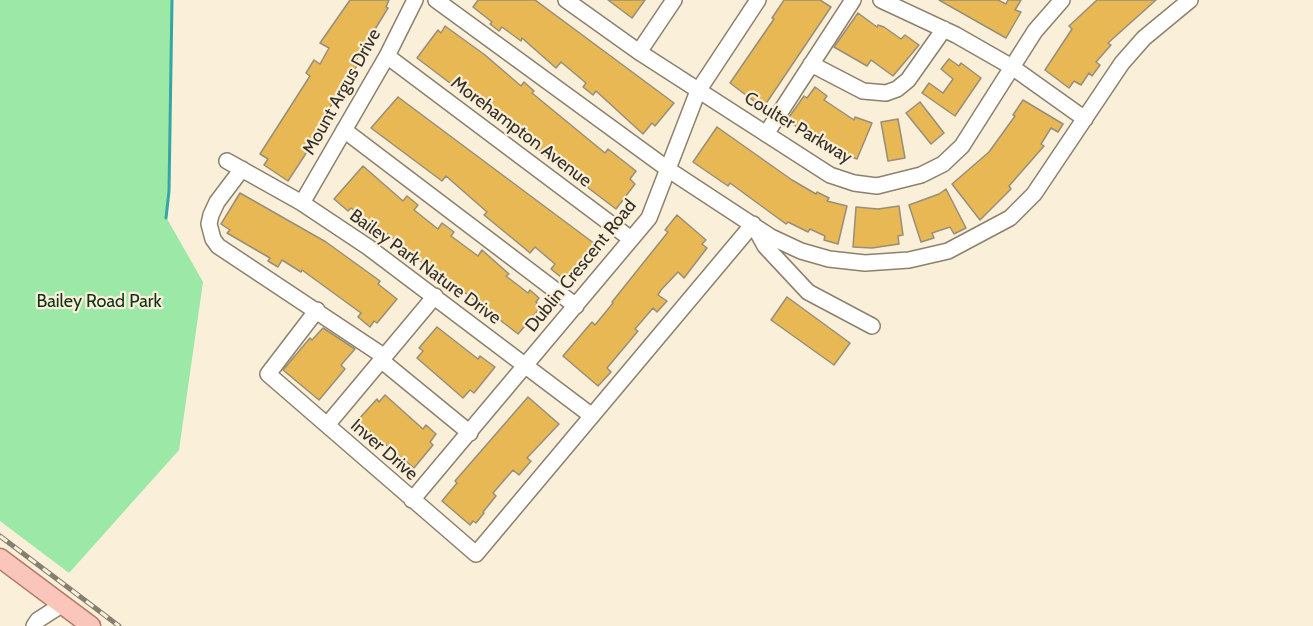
<!DOCTYPE html>
<html>
<head>
<meta charset="utf-8">
<style>
	body { margin:0 }
	canvas { display:block; background:#faefd8 }
</style>
</head>
<body>
<canvas width="1313" height="626"></canvas>
<script>
const ctx = document.querySelector('canvas').getContext('2d');
ctx.lineJoin = 'round';
function fill(path, color) { ctx.fillStyle = color; ctx.fill(path, 'evenodd'); }
const shape = rows => new Path2D(rows.map(r => 'M' + r).join(''));
function trace(path, color, width, dash) { ctx.strokeStyle = color; ctx.lineWidth = width; ctx.lineCap = dash ? 'butt' : 'round'; ctx.setLineDash(dash || []); ctx.stroke(path); }
function write(font, color, halo, rows, align = 'center') {
  ctx.font = font + ' Cabin,sans-serif'; ctx.lineWidth = 4.5; ctx.setLineDash([]); ctx.textBaseline = 'middle'; ctx.strokeStyle = halo; ctx.fillStyle = color; for (const [text, x, y, turn = 0] of rows) {
    ctx.save(); ctx.translate(x, y); ctx.rotate((+turn || 0) * Math.PI / 180); ctx.textAlign = isNaN(turn) ? turn : align; if (halo) ctx.strokeText(text, 0, 0); ctx.fillText(text, 0, 0); ctx.restore();
  }
}
const green = shape([
	[0,0,172,0,169,191,166,217,203,282,179,450,69,573,0,521]
]);
const stream = shape([
	[166,218,169,191,172,0]
]);
const building = shape([
	[350,0,389,0,386,7,388,8,355,62,358,64,327,112,331,115,288,181,264,165,268,159,260,154,310,76,306,73,314,60,320,64,329,48,320,43,350,0],
	[478,0,535,0,674,103,655,126,652,123,643,134,596,91,593,95,583,87,586,83,561,62,556,68,522,38,521,41,502,27,499,31,490,24,492,22,473,7,478,0],
	[608,0,645,0,632,18,608,0],
	[784,0,820,0,831,7,763,108,730,83,774,19,772,18,784,0],
	[939,0,998,0,1006,4,1008,0,1021,0,1015,10,1021,12,1006,38,939,0],
	[1097,0,1156,0,1108,43,1111,45,1096,62,1100,65,1092,76,1089,73,1081,85,1074,81,1069,88,1045,70,1072,29,1069,26,1097,0],
	[858,13,877,27,878,25,884,27,901,39,905,35,919,45,893,76,871,60,867,66,834,47,858,13],
	[445,26,485,55,521,86,524,82,534,91,532,93,605,153,608,149,636,171,630,179,635,184,616,209,417,58,438,30,441,33,445,26],
	[949,59,959,66,961,63,981,78,955,116,922,93,929,83,943,93,953,79,941,69,949,59],
	[815,87,827,96,824,100,854,120,855,117,872,123,857,159,843,154,804,128,801,130,787,120,804,96,807,98,815,87],
	[398,97,595,244,575,268,579,271,572,279,566,274,562,278,551,269,555,264,535,247,530,253,523,247,484,215,487,212,446,176,442,181,371,128,398,97],
	[1023,100,1063,124,1058,132,1051,128,1041,144,1044,146,1009,186,1011,189,980,220,952,184,989,152,1015,116,1013,115,1023,100],
	[920,102,944,133,931,144,906,113,920,102],
	[898,119,905,158,888,161,881,122,898,119],
	[717,127,792,180,816,194,817,192,829,198,827,201,847,206,838,244,824,240,825,236,810,229,808,232,788,222,786,224,730,183,728,186,693,162,717,127],
	[363,166,403,201,407,196,418,205,414,210,438,229,442,223,454,232,451,236,478,256,482,250,509,274,506,276,528,293,530,290,539,298,536,302,541,307,518,334,464,292,462,295,374,223,372,225,351,208,348,211,334,199,363,166],
	[946,189,966,228,954,234,950,227,932,233,934,238,921,242,909,205,939,194,946,189],
	[240,193,326,242,380,281,378,284,397,299,377,323,374,321,370,327,358,317,361,313,302,270,301,272,282,260,278,267,268,261,270,258,227,233,230,230,221,224,240,193],
	[899,206,903,235,898,236,899,244,872,248,853,247,856,207,878,209,899,206],
	[677,215,706,240,702,244,707,248,684,278,678,272,661,290,658,295,667,301,657,312,653,308,635,329,638,331,607,368,611,372,598,386,563,356,592,322,595,325,613,303,612,302,668,232,665,230,677,215],
	[787,297,850,343,834,365,771,320,787,297],
	[437,327,478,359,480,356,495,367,474,393,470,390,463,398,417,358,423,351,419,348,437,327],
	[323,328,355,349,341,365,345,369,319,400,283,370,310,338,312,340,323,328],
	[385,395,423,429,426,425,436,434,430,442,433,445,414,468,357,421,377,399,379,402,385,395],
	[528,397,559,424,527,458,531,461,519,475,513,470,493,493,496,496,483,512,484,513,476,523,473,521,470,525,442,501,457,483,455,481,528,397]
]);
const minor = shape([
	[436,0,669,170,771,237,801,251,829,259,865,263,909,260,948,251,1010,218,1034,194,1122,63,1144,38,1190,0],
	[566,0,639,52,830,175,854,183,877,186,921,175,943,164,962,146,1035,31,1062,0],
	[881,0,956,35,1012,67,1085,119],
	[639,52,674,0],
	[387,56,631,239],
	[811,64,863,91,886,93,897,89,908,80,944,29],
	[344,130,576,306],
	[766,134,853,0],
	[227,161,302,203,368,247,592,416],
	[242,169,217,202,211,215,209,224,213,239,218,246,385,357],
	[302,203,387,56,415,0],
	[317,310,268,374,476,554,753,224,765,246,808,292,872,326],
	[382,361,470,433],
	[327,425,435,296],
	[412,500,649,218,698,91,758,0],
	[34,626,38,620,63,604]
]);
const major = shape([
	[0,558,91,626]
]);
const rail = shape([
	[0,536,119,626]
]);
const streetNames = [
	["Mount Argus Drive",342,92,-61],
	["Coulter Parkway",798,128,31],
	["Morehampton Avenue",521,132,37],
	["Dublin Crescent Road",581,266,-51],
	["Bailey Park Nature Drive",425,267,36],
	["Inver Drive",384,450,41]
];
const parkNames = [
	["Bailey Road Park",99,302]
];
fill(green, '#9ce8a7');
trace(stream, '#32a7a6', 3);
fill(building, '#e7b853');
trace(building, '#988e79', 1.5);
trace(minor, '#8b816d', 18);
trace(major, '#b3786a', 21);
trace(minor, '#fff', 15);
trace(major, '#fac6bb', 18);
trace(rail, '#867f71', 5);
trace(rail, '#faefd8', 3, [9]);
write('18px', '#342f27', '#faefd8', streetNames);
write('18px', '#0f3317', '#faefd8', parkNames);
</script>
</body>
</html>
